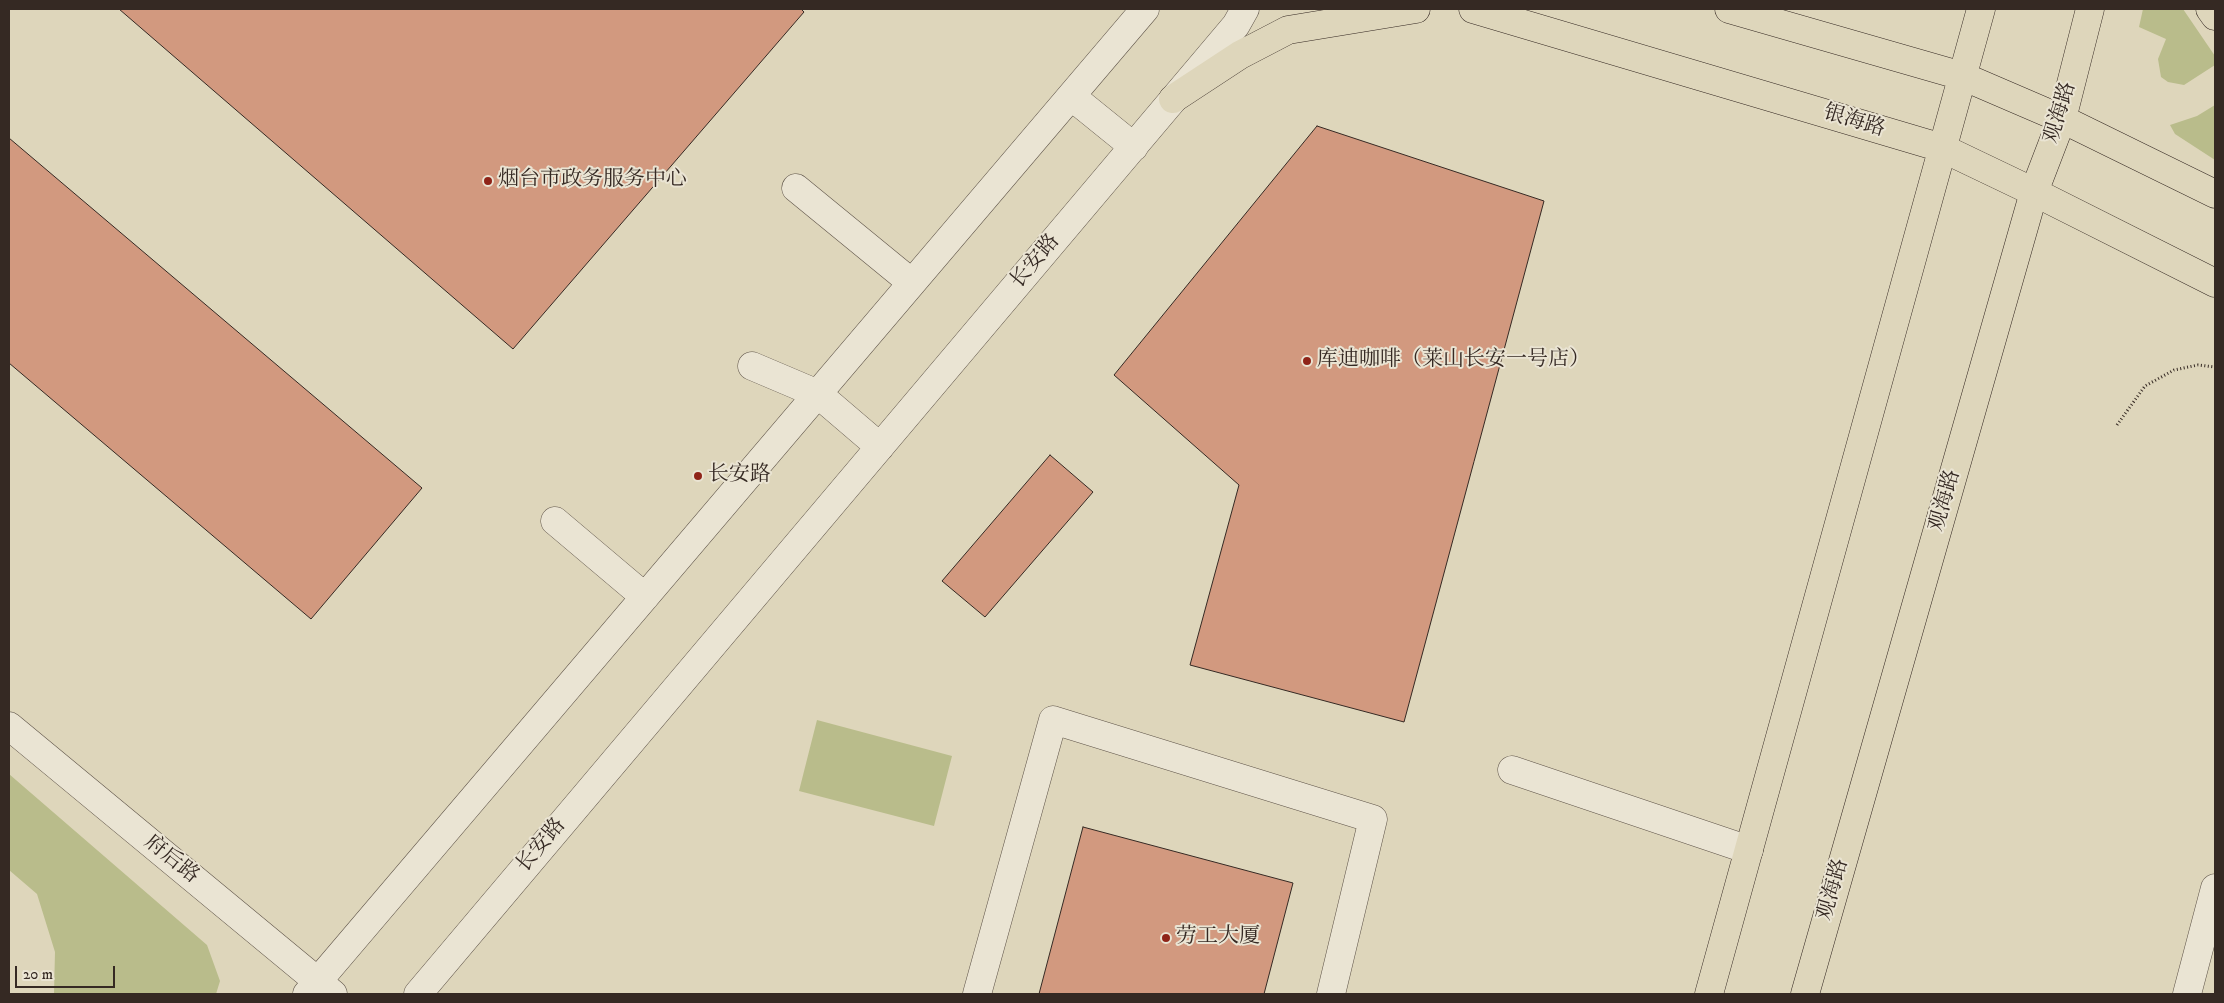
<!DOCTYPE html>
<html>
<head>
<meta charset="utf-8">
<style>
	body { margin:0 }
	#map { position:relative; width:2224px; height:1003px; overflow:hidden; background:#ded6bb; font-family:"IM FELL DW Pica",serif }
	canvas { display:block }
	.frame { position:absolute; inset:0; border:10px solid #352923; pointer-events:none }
	.scale { position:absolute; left:15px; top:966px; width:100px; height:22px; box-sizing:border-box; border:2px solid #352923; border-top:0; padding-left:6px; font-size:15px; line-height:18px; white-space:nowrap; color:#352923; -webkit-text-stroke:4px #eae4d3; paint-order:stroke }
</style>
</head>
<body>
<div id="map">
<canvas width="2224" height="1003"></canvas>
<div class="frame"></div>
<div class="scale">20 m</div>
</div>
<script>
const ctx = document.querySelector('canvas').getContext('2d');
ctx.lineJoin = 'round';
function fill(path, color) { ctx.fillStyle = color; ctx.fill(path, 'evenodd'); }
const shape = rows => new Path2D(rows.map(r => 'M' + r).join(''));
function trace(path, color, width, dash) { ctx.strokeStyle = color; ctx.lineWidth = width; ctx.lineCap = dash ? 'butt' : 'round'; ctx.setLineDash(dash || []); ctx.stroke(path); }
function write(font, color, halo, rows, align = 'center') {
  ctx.font = font + ' "IM FELL DW Pica","Noto Serif SC",serif'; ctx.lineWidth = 4; ctx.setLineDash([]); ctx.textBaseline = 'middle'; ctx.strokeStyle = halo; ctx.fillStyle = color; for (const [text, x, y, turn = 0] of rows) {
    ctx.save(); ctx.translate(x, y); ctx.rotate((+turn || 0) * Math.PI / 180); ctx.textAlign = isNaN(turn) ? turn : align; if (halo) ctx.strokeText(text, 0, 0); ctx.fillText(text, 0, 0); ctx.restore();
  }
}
const green = shape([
	[2143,9,2183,9,2215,56,2215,65,2184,85,2168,82,2161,77,2158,59,2166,39,2139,27],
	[2215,105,2215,160,2175,134,2170,125,2197,116],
	[817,720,952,756,934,826,799,791],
	[9,774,207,945,220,981,216,994,54,994,55,952,37,894,9,870]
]);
const building = shape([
	[119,9,801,9,804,12,513,349,119,9],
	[1317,126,1544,201,1404,722,1190,665,1239,485,1114,375,1317,126],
	[9,138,422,488,311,619,9,363,9,138],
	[1050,455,1093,492,985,617,942,581,1050,455],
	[1083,827,1293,883,1264,994,1039,994,1083,827]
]);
const path = shape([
	[2117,425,2145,386,2174,370,2198,365,2215,367]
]);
const minor = shape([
	[1071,96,1134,147],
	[796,188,912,283],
	[752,366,818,394,880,447],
	[555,521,645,597],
	[9,726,333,994],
	[1512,770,1749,850],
	[307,994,1145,9],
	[418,994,1236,25,1245,9],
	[977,994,1053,720,1373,819,1331,994],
	[2187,994,2215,888]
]);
const major = shape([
	[1473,9,1942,148,2034,192,2215,283],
	[1729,9,1962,76,2062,119,2215,194],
	[2210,9,2215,16],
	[1173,99,1240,55,1288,30,1416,9],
	[1709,994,1981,9],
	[1805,994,2034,192,2062,119,2090,9]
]);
const markers = [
	[488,181,5,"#8f2418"],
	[1307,361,5,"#8f2418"],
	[698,476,5,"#8f2418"],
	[1166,938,5,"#8f2418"]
];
const streetNames = [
	["观海路",2061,113,-73],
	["银海路",1854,122,17],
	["长安路",1036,262,-50],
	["观海路",1946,501,-74],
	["长安路",542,846,-50],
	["府后路",171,860,39],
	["观海路",1834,890,-74]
];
const poiNames = [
	["烟台市政务服务中心",498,181],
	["库迪咖啡（莱山长安一号店）",1317,361],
	["长安路",708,476],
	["劳工大厦",1176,938]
];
fill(green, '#b9bc8b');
fill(building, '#d2997f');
trace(building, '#352923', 1);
trace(minor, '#5f5449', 29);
trace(major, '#352923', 29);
trace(path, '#352923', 3, [1, 2.5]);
trace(minor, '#eae4d3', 28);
trace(major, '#ded6bb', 28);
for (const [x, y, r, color] of markers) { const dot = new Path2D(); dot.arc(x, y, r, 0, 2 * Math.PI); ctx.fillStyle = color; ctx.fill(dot); trace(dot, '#eae4d3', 2); }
write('21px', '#352923', '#eae4d3', streetNames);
write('21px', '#352923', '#eae4d3', poiNames, 'left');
</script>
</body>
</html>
